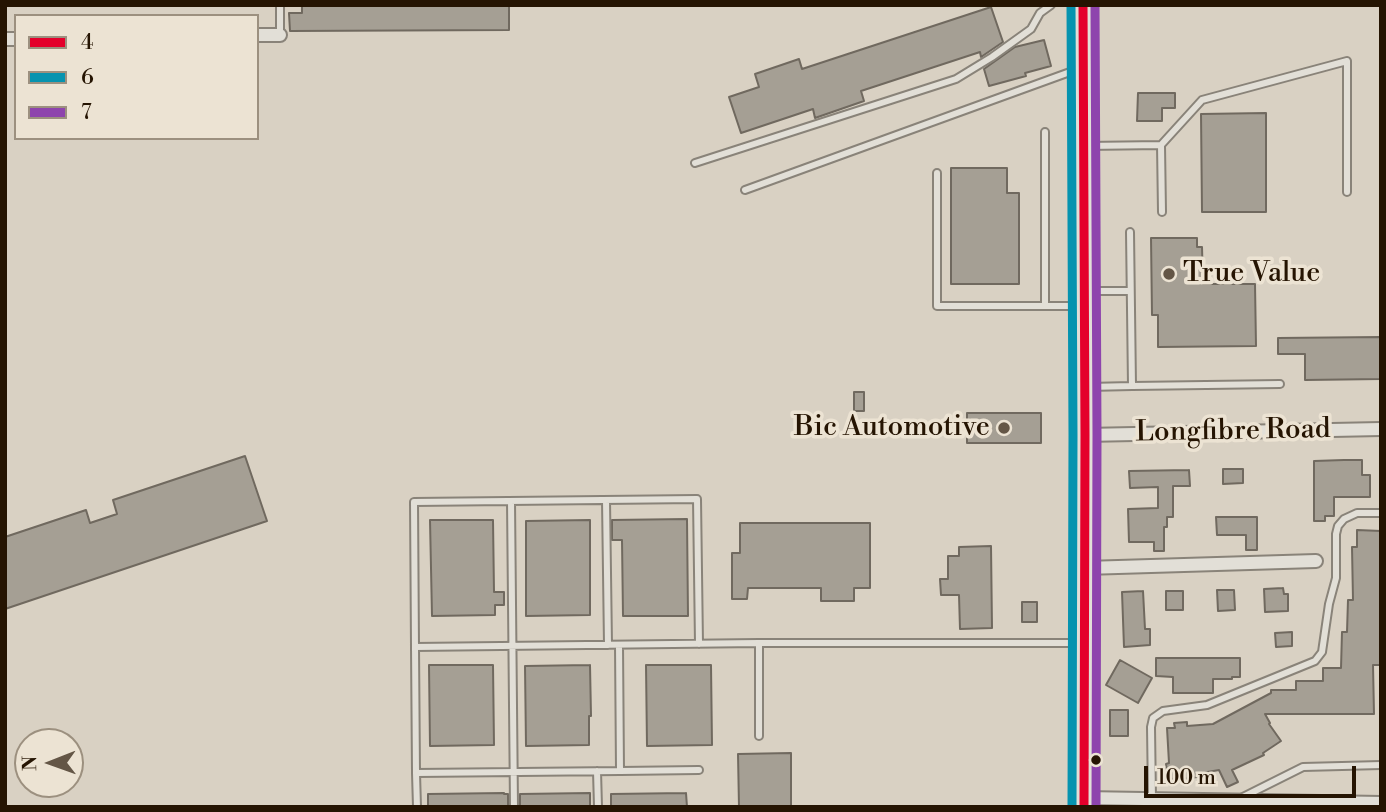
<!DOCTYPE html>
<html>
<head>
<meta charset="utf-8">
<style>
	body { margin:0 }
	#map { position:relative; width:1386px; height:812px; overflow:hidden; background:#d9d1c3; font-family:"Libre Bodoni",serif }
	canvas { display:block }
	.frame { position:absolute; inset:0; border:7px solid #251402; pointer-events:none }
	.legend { position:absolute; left:14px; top:14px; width:245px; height:126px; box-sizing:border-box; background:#ece3d3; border:2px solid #9c907f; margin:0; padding:9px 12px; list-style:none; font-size:21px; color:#251402 }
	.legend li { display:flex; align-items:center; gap:14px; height:35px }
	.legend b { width:35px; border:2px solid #9c907f }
	.north { position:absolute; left:14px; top:728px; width:70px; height:70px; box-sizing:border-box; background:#ece3d3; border:2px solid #9c907f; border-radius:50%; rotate:269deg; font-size:19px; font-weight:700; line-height:28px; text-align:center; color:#251402 }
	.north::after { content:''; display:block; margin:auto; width:24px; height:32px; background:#645646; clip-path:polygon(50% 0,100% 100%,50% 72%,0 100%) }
	.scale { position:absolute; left:1144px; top:766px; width:212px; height:32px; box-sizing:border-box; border:4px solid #251402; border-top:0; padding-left:9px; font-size:21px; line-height:24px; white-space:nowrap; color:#251402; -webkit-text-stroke:5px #ece3d3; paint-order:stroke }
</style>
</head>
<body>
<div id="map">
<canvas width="1386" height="812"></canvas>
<div class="frame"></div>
<ul class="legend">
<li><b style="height:9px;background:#e4002b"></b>4</li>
<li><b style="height:9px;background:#0693af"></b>6</li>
<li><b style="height:9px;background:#8e44ad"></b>7</li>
</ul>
<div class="north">N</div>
<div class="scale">100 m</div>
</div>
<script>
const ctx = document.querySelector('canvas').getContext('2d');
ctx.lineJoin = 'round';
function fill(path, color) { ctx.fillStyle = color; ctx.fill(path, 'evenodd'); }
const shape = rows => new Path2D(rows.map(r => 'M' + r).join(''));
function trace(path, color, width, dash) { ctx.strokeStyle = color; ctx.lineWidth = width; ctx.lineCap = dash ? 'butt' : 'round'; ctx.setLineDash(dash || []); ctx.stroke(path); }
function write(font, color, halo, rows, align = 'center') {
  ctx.font = font + ' "Libre Bodoni",serif'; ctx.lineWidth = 7; ctx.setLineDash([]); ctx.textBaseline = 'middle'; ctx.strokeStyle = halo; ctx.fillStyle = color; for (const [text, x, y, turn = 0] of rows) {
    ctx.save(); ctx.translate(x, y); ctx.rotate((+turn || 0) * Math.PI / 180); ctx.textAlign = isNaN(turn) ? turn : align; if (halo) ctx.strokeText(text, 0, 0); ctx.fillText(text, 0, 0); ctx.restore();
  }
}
const building = shape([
	[302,5,509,5,509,30,290,31,289,13,302,13,302,5],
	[991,7,1003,42,981,57,980,52,861,91,864,101,815,118,813,109,741,133,729,97,759,87,755,74,799,59,802,69,991,7],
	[1044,40,1051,66,1025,73,1026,76,989,86,984,69,1015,47,1044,40],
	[1138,93,1175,93,1175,108,1162,108,1162,121,1137,121,1138,93],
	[1266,113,1266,212,1202,212,1201,114,1266,113],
	[951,168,1007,168,1007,193,1019,193,1019,284,951,284,951,168],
	[1151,238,1197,238,1197,247,1202,247,1203,284,1255,284,1256,346,1158,347,1158,315,1152,315,1151,238],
	[1381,337,1381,379,1305,380,1305,354,1278,354,1278,338,1381,337],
	[854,392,864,392,864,411,854,411,854,392],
	[967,413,1041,413,1041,443,967,443,967,413],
	[245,456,267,521,5,609,5,537,86,510,90,523,117,514,113,500,245,456],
	[1344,460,1362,460,1362,475,1370,475,1370,497,1334,497,1334,516,1325,516,1325,521,1314,521,1314,461,1344,460],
	[1223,469,1243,469,1243,483,1223,484,1223,469],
	[1189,470,1190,486,1173,486,1173,517,1167,517,1167,527,1164,527,1164,551,1154,551,1154,542,1129,542,1128,509,1158,508,1158,487,1130,488,1129,471,1189,470],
	[1216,517,1257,517,1257,550,1246,550,1246,535,1217,535,1216,517],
	[687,519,688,616,623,616,622,540,612,540,612,520,687,519],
	[430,520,493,520,494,592,504,592,504,605,495,605,495,615,432,616,430,520],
	[590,520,590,615,526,616,526,521,590,520],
	[740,523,870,523,870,588,854,588,854,601,821,601,821,588,748,588,747,599,732,599,732,553,740,553,740,523],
	[1357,530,1381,531,1381,665,1373,665,1374,714,1265,714,1270,723,1269,724,1281,741,1263,753,1264,755,1232,770,1238,782,1227,787,1219,770,1196,774,1197,777,1176,780,1176,778,1168,780,1166,764,1169,763,1167,728,1175,728,1174,723,1187,722,1187,726,1213,724,1271,693,1271,690,1296,690,1296,681,1323,681,1323,668,1341,668,1342,632,1347,632,1348,600,1353,600,1352,547,1357,547,1357,530],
	[991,546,992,628,960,629,959,595,941,595,940,579,948,579,948,556,959,556,959,547,991,546],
	[1283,588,1284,594,1288,594,1288,611,1265,612,1264,589,1283,588],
	[1217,590,1234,590,1235,610,1218,611,1217,590],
	[1143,591,1145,629,1150,629,1150,645,1124,647,1122,592,1143,591],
	[1166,591,1183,591,1183,610,1166,610,1166,591],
	[1022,602,1037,602,1037,622,1022,622,1022,602],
	[1292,632,1292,646,1276,647,1275,633,1292,632],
	[1156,658,1240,658,1240,677,1232,677,1232,679,1213,679,1213,693,1173,693,1173,677,1156,676,1156,658],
	[1120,660,1152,678,1138,703,1106,685,1120,660],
	[429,665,493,665,494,745,430,746,429,665],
	[590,665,591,716,589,716,589,745,526,746,525,666,590,665],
	[646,665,711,665,712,745,647,746,646,665],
	[1110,710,1128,710,1128,736,1110,736,1110,710],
	[791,753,791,807,739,807,738,754,791,753],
	[504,793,504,794,508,794,508,807,428,807,428,794,504,793],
	[590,793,590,807,520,807,520,794,590,793],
	[686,793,687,807,611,807,611,794,686,793]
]);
const service = shape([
	[280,5,280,35],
	[1161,145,1202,100,1347,61,1347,192],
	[1086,146,1161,145,1162,212],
	[695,163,956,79,992,57,1031,29,1040,13,1051,5],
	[937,173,937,306,1083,306],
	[745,190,1081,68],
	[1130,232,1132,386,1280,384],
	[1087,291,1130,291],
	[1045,306,1045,132],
	[1088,387,1132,386],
	[606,500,608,645],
	[511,501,514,807],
	[699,644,697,499,414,502,415,647,759,643],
	[619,645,620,771,699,770],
	[415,647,416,773],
	[759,736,759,643,1083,643],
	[597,771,598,807],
	[1241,798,1303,767,1381,765],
	[1152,799,1151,727,1153,718,1163,711,1207,705,1315,661,1322,652,1329,604,1336,578,1336,534,1338,526,1344,519,1357,513,1381,513],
	[417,807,416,773,620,771]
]);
const minor = shape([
	[257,35,280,35],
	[5,39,16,39],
	[1085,435,1381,429],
	[1085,568,1316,561],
	[1084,798,1381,803]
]);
const secondary = shape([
	[1083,5,1085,435,1084,807]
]);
const bus1 = shape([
	[1083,5,1085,435,1084,807]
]);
const bus2 = shape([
	[1071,5,1073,435,1072,807]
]);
const bus3 = shape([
	[1095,5,1097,435,1096,807]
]);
const markers = [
	[1169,274,7,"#645646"],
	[1004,428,7,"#645646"],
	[1096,760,6,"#251402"]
];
const poiNames = [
	["True Value",1183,274],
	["Bic Automotive",990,428,"right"]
];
const streetNames = [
	["Longfibre Road",1233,432,-1]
];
fill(building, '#a59f94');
trace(building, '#70695f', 2);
trace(service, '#898379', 10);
trace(minor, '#898379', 16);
trace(secondary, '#70695f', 21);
trace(service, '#e2dfd7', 6);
trace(minor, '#e2dfd7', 12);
trace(secondary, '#e2dfd7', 18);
trace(bus1, '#e4002b', 9);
trace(bus2, '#0693af', 9);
trace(bus3, '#8e44ad', 9);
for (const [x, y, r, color] of markers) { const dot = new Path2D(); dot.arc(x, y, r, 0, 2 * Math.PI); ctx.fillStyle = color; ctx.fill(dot); trace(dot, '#ece3d3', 2.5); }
write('28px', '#251402', '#ece3d3', poiNames, 'left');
write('28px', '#251402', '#ece3d3', streetNames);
</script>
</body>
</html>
